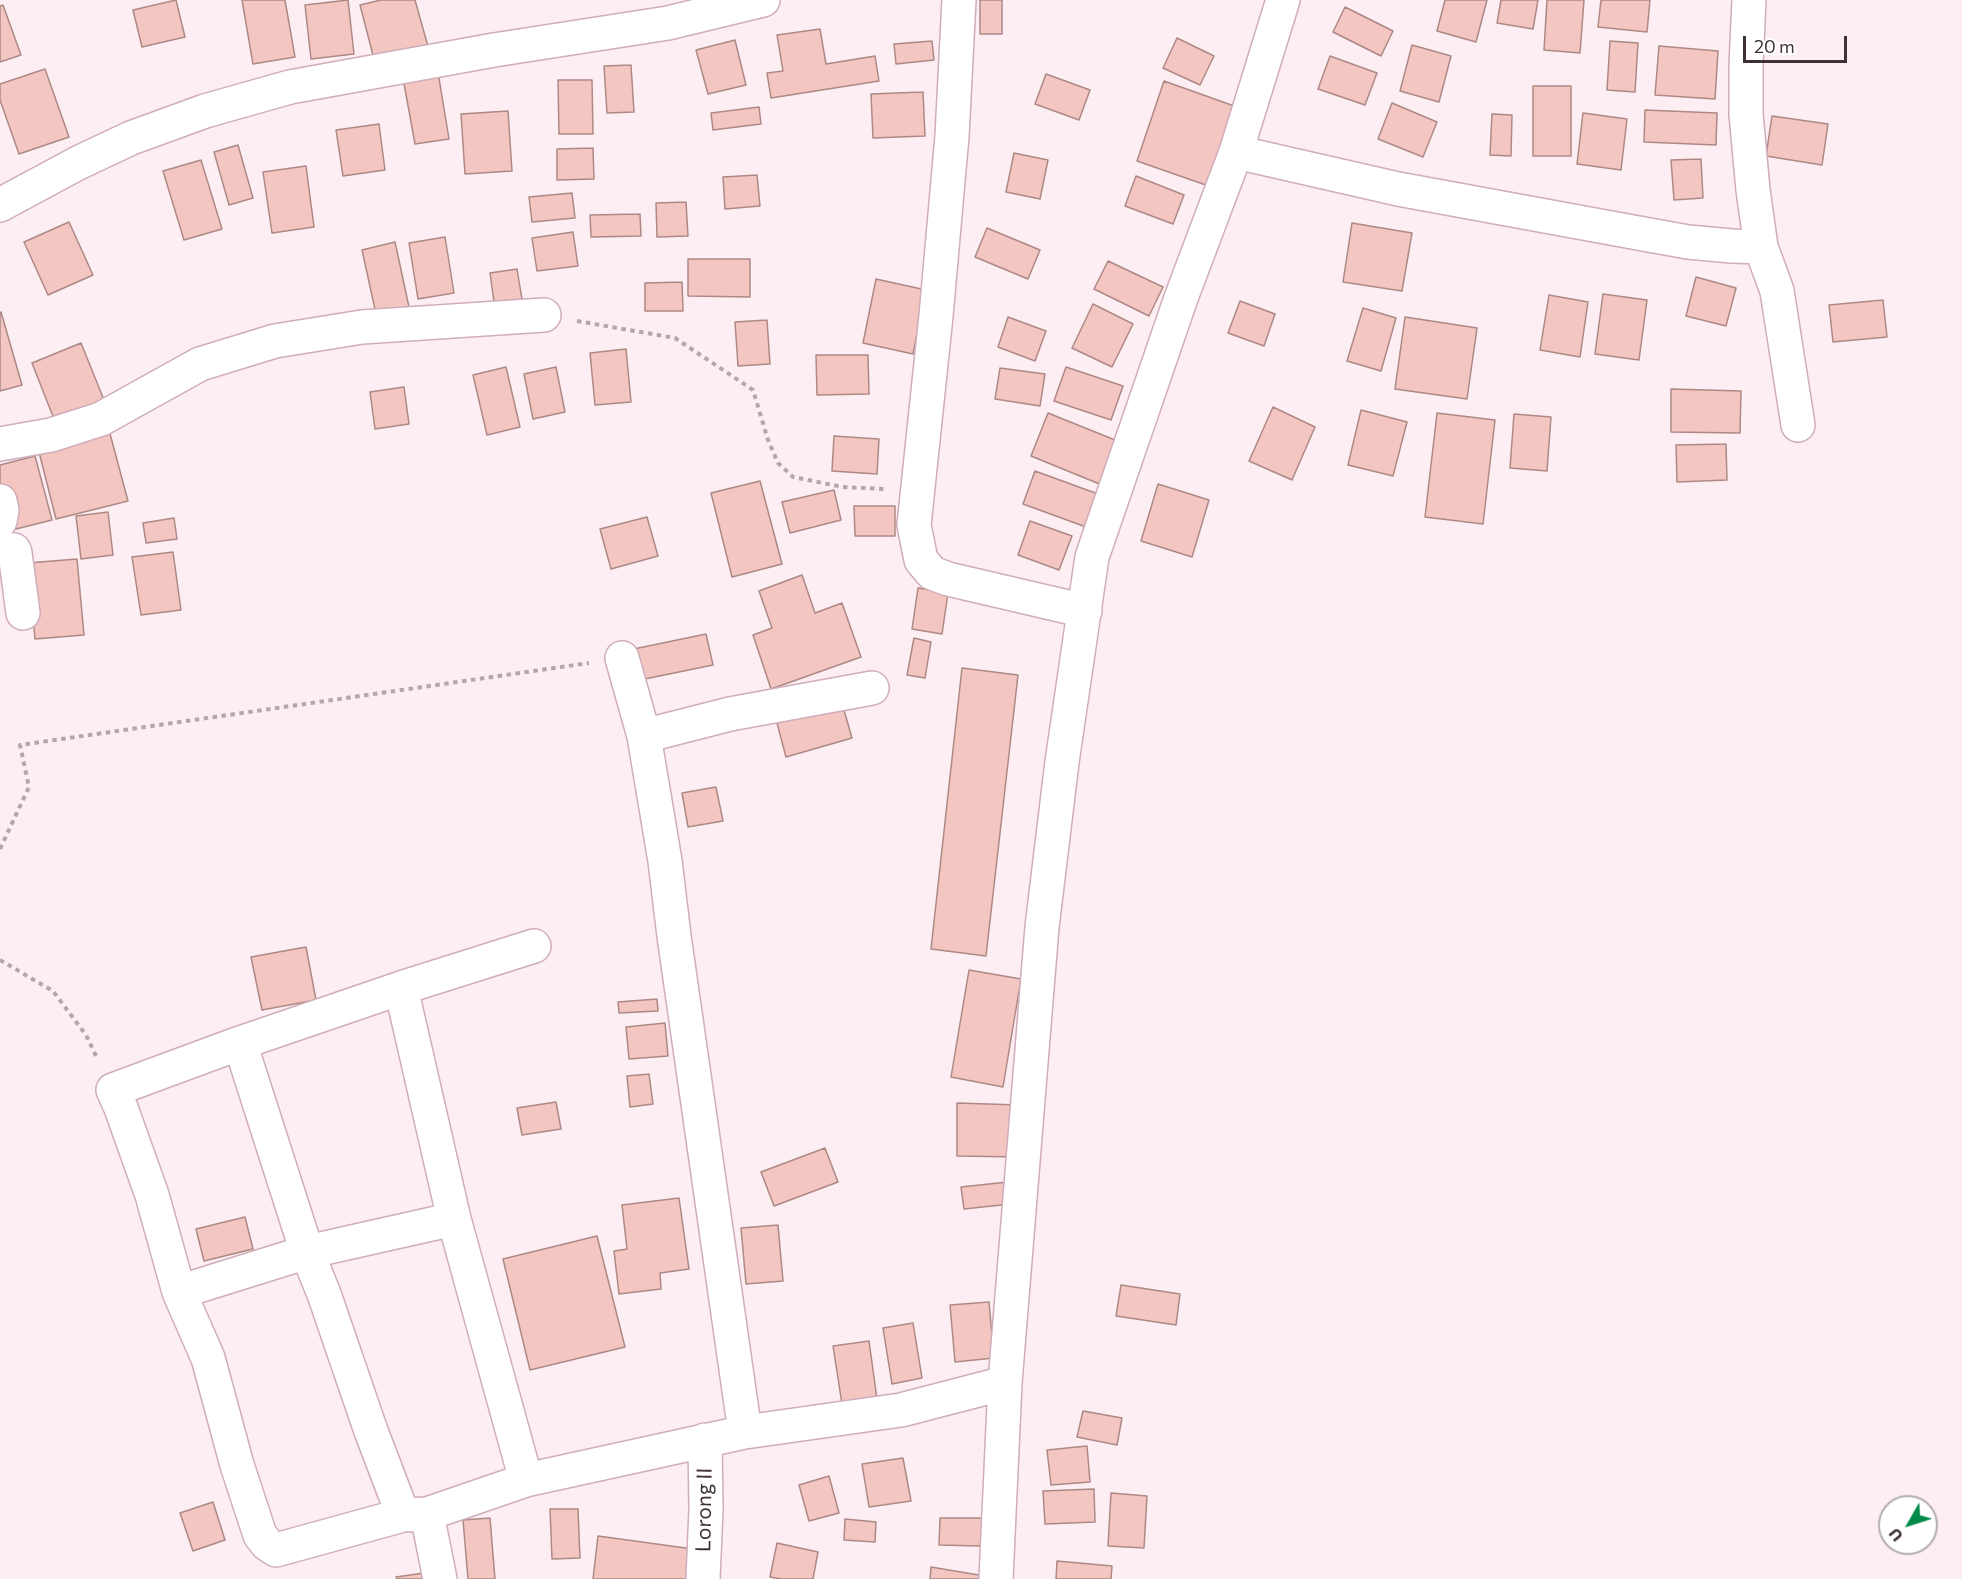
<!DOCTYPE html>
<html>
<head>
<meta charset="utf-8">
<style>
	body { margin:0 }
	#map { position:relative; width:1962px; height:1579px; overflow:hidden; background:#fdeef3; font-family:Commissioner,sans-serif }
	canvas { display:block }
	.north { position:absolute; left:1878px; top:1495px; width:60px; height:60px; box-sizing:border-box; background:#fff; border:2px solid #b2adaf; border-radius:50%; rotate:231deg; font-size:16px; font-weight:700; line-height:24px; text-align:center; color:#3f3136 }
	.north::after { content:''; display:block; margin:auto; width:21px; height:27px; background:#008b48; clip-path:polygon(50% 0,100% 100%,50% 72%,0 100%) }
	.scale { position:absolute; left:1743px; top:36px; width:104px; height:27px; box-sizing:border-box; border:3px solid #3f3136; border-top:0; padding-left:8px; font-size:18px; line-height:21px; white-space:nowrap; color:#3f3136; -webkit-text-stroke:4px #fff; paint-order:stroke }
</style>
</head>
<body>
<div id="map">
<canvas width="1962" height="1579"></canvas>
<div class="north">U</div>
<div class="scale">20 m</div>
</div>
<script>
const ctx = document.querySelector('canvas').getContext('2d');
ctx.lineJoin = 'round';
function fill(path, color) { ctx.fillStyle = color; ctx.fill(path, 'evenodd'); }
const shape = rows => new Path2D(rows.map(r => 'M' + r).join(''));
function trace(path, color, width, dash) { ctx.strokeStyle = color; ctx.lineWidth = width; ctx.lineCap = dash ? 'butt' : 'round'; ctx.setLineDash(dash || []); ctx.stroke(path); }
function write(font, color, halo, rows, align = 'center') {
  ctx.font = font + ' Commissioner,sans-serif'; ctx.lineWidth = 4.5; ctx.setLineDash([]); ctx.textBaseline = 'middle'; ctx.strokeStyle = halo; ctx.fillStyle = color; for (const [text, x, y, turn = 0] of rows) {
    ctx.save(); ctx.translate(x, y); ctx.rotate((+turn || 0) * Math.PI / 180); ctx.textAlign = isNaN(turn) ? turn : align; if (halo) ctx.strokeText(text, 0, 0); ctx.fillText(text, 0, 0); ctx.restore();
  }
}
const building = shape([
	[176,0,185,37,142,47,133,10,176,0],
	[242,0,285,0,295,57,253,64,242,0],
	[348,0,354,54,311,59,305,5,348,0],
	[381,0,415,0,429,50,375,63,360,5,381,0],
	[980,0,1002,0,1002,34,980,34,980,0],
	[1445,0,1487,0,1476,42,1437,31,1445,0],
	[1501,0,1538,0,1533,29,1497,23,1501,0],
	[1547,0,1584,0,1580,53,1544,50,1547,0],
	[1601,0,1650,0,1647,32,1598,27,1601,0],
	[3,5,21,55,0,62,0,6,3,5],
	[1345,7,1393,31,1381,56,1333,32,1345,7],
	[820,29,826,64,875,56,879,81,771,98,767,73,783,71,777,35,820,29],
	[1177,38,1214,56,1200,85,1163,68,1177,38],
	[735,40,746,85,708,94,696,50,735,40],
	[932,41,934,60,896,64,894,44,932,41],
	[1610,41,1638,43,1635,92,1607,90,1610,41],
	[1412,45,1451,56,1439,102,1400,91,1412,45],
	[1659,46,1718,51,1715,99,1655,95,1659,46],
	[1330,56,1377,73,1365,105,1318,89,1330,56],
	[631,65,634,112,607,113,604,66,631,65],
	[45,69,69,137,19,154,0,100,0,84,45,69],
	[438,72,449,139,415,144,403,78,438,72],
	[1046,74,1090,90,1079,120,1035,104,1046,74],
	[558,80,592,80,593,134,559,134,558,80],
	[1164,81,1251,112,1223,191,1137,161,1164,81],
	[1533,86,1571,86,1571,156,1533,156,1533,86],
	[923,92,925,136,873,138,871,94,923,92],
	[1392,103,1437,122,1423,157,1378,139,1392,103],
	[759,107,761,124,713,130,711,113,759,107],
	[1645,110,1717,113,1716,145,1644,142,1645,110],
	[508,111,512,171,465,174,461,114,508,111],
	[1583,113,1627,119,1621,170,1577,164,1583,113],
	[1492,114,1512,115,1511,156,1490,155,1492,114],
	[1772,116,1828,124,1822,165,1766,156,1772,116],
	[379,124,385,170,343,176,336,130,379,124],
	[238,145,253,198,229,205,214,152,238,145],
	[593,148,594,179,557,180,557,149,593,148],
	[1014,153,1048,160,1040,199,1006,192,1014,153],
	[1701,159,1703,198,1674,200,1671,160,1701,159],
	[201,160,222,229,184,240,163,171,201,160],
	[306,166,314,227,272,233,263,172,306,166],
	[757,175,760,206,725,209,723,177,757,175],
	[1136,176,1184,195,1173,224,1125,206,1136,176],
	[572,193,575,218,532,222,529,197,572,193],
	[686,202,688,236,657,237,656,203,686,202],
	[640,214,641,236,591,237,590,215,640,214],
	[69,222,93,275,48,295,24,242,69,222],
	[1352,223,1412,233,1402,291,1343,282,1352,223],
	[987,228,1040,250,1028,279,975,257,987,228],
	[573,232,578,266,537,271,532,238,573,232],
	[445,237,454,293,418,299,409,243,445,237],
	[395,242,409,307,376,314,362,250,395,242],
	[688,259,750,259,750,297,688,296,688,259],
	[1108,261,1163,287,1149,316,1094,289,1108,261],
	[517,269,523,305,495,309,490,273,517,269],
	[1696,277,1736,288,1726,326,1686,316,1696,277],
	[876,279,926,290,913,354,863,343,876,279],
	[682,282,683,311,645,311,645,283,682,282],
	[1603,294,1647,300,1639,360,1595,354,1603,294],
	[1549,295,1588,302,1580,357,1540,350,1549,295],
	[1883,300,1887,337,1833,342,1829,305,1883,300],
	[1240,301,1275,314,1264,346,1228,333,1240,301],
	[1093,304,1133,324,1112,367,1072,348,1093,304],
	[1363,308,1396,318,1381,371,1347,361,1363,308],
	[1,312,22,385,0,391,0,313,1,312],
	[1008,317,1046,331,1035,361,998,347,1008,317],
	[1405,317,1477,328,1467,399,1395,389,1405,317],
	[767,320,770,364,738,366,735,322,767,320],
	[81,343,104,400,54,419,32,363,81,343],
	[626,349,631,402,595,405,590,353,626,349],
	[816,355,868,355,869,394,817,395,816,355],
	[506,367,520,427,487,435,473,375,506,367],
	[556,367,565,412,533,419,524,374,556,367],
	[1066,367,1123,386,1111,420,1054,401,1066,367],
	[1000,368,1045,374,1040,406,995,399,1000,368],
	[404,387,409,424,375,429,370,392,404,387],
	[1671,389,1741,391,1740,433,1671,432,1671,389],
	[1273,407,1315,427,1292,480,1249,461,1273,407],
	[1361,410,1407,422,1393,476,1348,465,1361,410],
	[1048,413,1120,442,1102,485,1031,456,1048,413],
	[1437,413,1495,420,1483,524,1425,517,1437,413],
	[1514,414,1551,417,1547,471,1510,468,1514,414],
	[109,430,128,501,56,519,38,448,109,430],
	[834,436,879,439,877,474,832,471,834,436],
	[1726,444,1727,480,1677,482,1676,445,1726,444],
	[35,456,52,520,12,530,0,486,0,465,35,456],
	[1035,471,1109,498,1097,531,1023,504,1035,471],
	[760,481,782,564,732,577,711,493,760,481],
	[1158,484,1209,500,1192,557,1141,541,1158,484],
	[834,490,841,520,790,533,782,502,834,490],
	[854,506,895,506,895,536,855,536,854,506],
	[108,512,113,555,81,559,76,516,108,512],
	[647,517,658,556,611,569,600,529,647,517],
	[174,518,177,539,146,543,143,523,174,518],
	[1030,521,1072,536,1059,570,1018,555,1030,521],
	[173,552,181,610,141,615,132,557,173,552],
	[77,559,84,635,35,639,28,563,77,559],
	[802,575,815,613,842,603,861,657,771,689,753,635,772,628,759,591,802,575],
	[918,588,948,593,942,634,912,629,918,588],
	[706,634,713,665,635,681,629,650,706,634],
	[914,638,931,642,925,678,907,675,914,638],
	[962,668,1018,675,986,956,931,949,962,668],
	[842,703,852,738,786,757,777,723,842,703],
	[716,787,723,821,688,827,682,793,716,787],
	[306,947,316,1000,262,1010,251,957,306,947],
	[969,970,1021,979,1003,1087,951,1077,969,970],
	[657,999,658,1011,619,1013,618,1002,657,999],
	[665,1023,668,1056,629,1059,626,1027,665,1023],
	[649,1074,653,1104,630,1107,627,1076,649,1074],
	[556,1102,561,1129,522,1135,517,1108,556,1102],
	[957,1103,1019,1105,1018,1157,957,1156,957,1103],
	[825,1148,838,1182,774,1206,761,1172,825,1148],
	[1017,1181,1020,1203,964,1209,961,1187,1017,1181],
	[679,1198,689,1269,660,1273,661,1289,619,1294,614,1251,627,1249,622,1205,679,1198],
	[245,1217,253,1249,204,1261,196,1229,245,1217],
	[778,1225,783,1281,746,1284,741,1228,778,1225],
	[597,1236,625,1347,530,1370,503,1259,597,1236],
	[1121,1285,1180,1294,1176,1325,1116,1316,1121,1285],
	[989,1302,994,1358,955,1362,950,1305,989,1302],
	[913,1323,922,1378,892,1384,883,1328,913,1323],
	[869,1341,877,1399,842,1404,833,1346,869,1341],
	[1083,1411,1122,1418,1117,1445,1077,1437,1083,1411],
	[1087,1446,1090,1482,1051,1485,1047,1450,1087,1446],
	[903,1458,911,1501,869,1507,862,1464,903,1458],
	[829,1476,839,1513,809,1521,799,1485,829,1476],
	[1094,1489,1095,1522,1045,1524,1043,1491,1094,1489],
	[1111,1493,1147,1496,1144,1548,1108,1546,1111,1493],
	[213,1502,225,1540,193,1551,180,1513,213,1502],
	[550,1509,578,1509,580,1558,552,1559,550,1509],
	[490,1518,495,1579,468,1579,463,1520,490,1518],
	[940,1518,982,1518,981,1546,939,1545,940,1518],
	[845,1519,876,1522,875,1542,844,1540,845,1519],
	[598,1536,693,1549,689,1579,593,1579,598,1536],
	[777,1543,818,1552,813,1579,781,1579,770,1577,777,1543],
	[1057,1561,1112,1566,1111,1579,1056,1579,1057,1561],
	[931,1567,985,1576,984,1579,930,1579,931,1567],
	[424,1573,425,1579,397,1579,396,1577,424,1573]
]);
const path = shape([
	[577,321,675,338,753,390,768,440,778,463,793,477,843,487,884,489],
	[0,849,29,787,20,745,589,663],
	[0,960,53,991,86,1035,98,1060]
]);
const minor = shape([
	[959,0,952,136,936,316,914,525,921,560,932,573,948,579,1085,611],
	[1749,0,1746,65,1746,114,1753,190,1761,247,1777,291,1798,425],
	[1236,152,1398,189,1638,233,1688,242,1732,246,1761,247],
	[0,205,78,163,131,138,205,111,290,87,494,50,668,23,763,0],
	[0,444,51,435,101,419,200,364,275,341,362,327,544,315],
	[0,501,2,510,0,521],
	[0,546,4,549,14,550,15,553,23,613],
	[622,658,644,736],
	[534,946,401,988,240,1043,113,1090,121,1108,152,1195,179,1292,208,1358,237,1465,260,1535,267,1544,276,1550,403,1515,427,1514,526,1480,745,1432,901,1410,1005,1383],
	[401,988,454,1219,526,1480],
	[240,1043,307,1252,324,1294,371,1431,403,1515],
	[179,1292,307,1252,454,1219],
	[745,1432,674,936,665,861,644,736,730,714,872,688],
	[427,1514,440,1579],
	[703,1579,706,1509,705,1440],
	[996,1579,1005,1383,1042,927,1062,762,1092,557,1181,298,1236,152,1283,0]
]);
const streetNames = [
	["Lorong II",704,1510,-89]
];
fill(building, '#f3c6c1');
trace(building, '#ad8985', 1.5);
trace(minor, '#d0adba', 36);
trace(path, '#b5a6ab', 4, [4.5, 4.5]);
trace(minor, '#fff', 33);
write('21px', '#3f3136', '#fff', streetNames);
</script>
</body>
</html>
